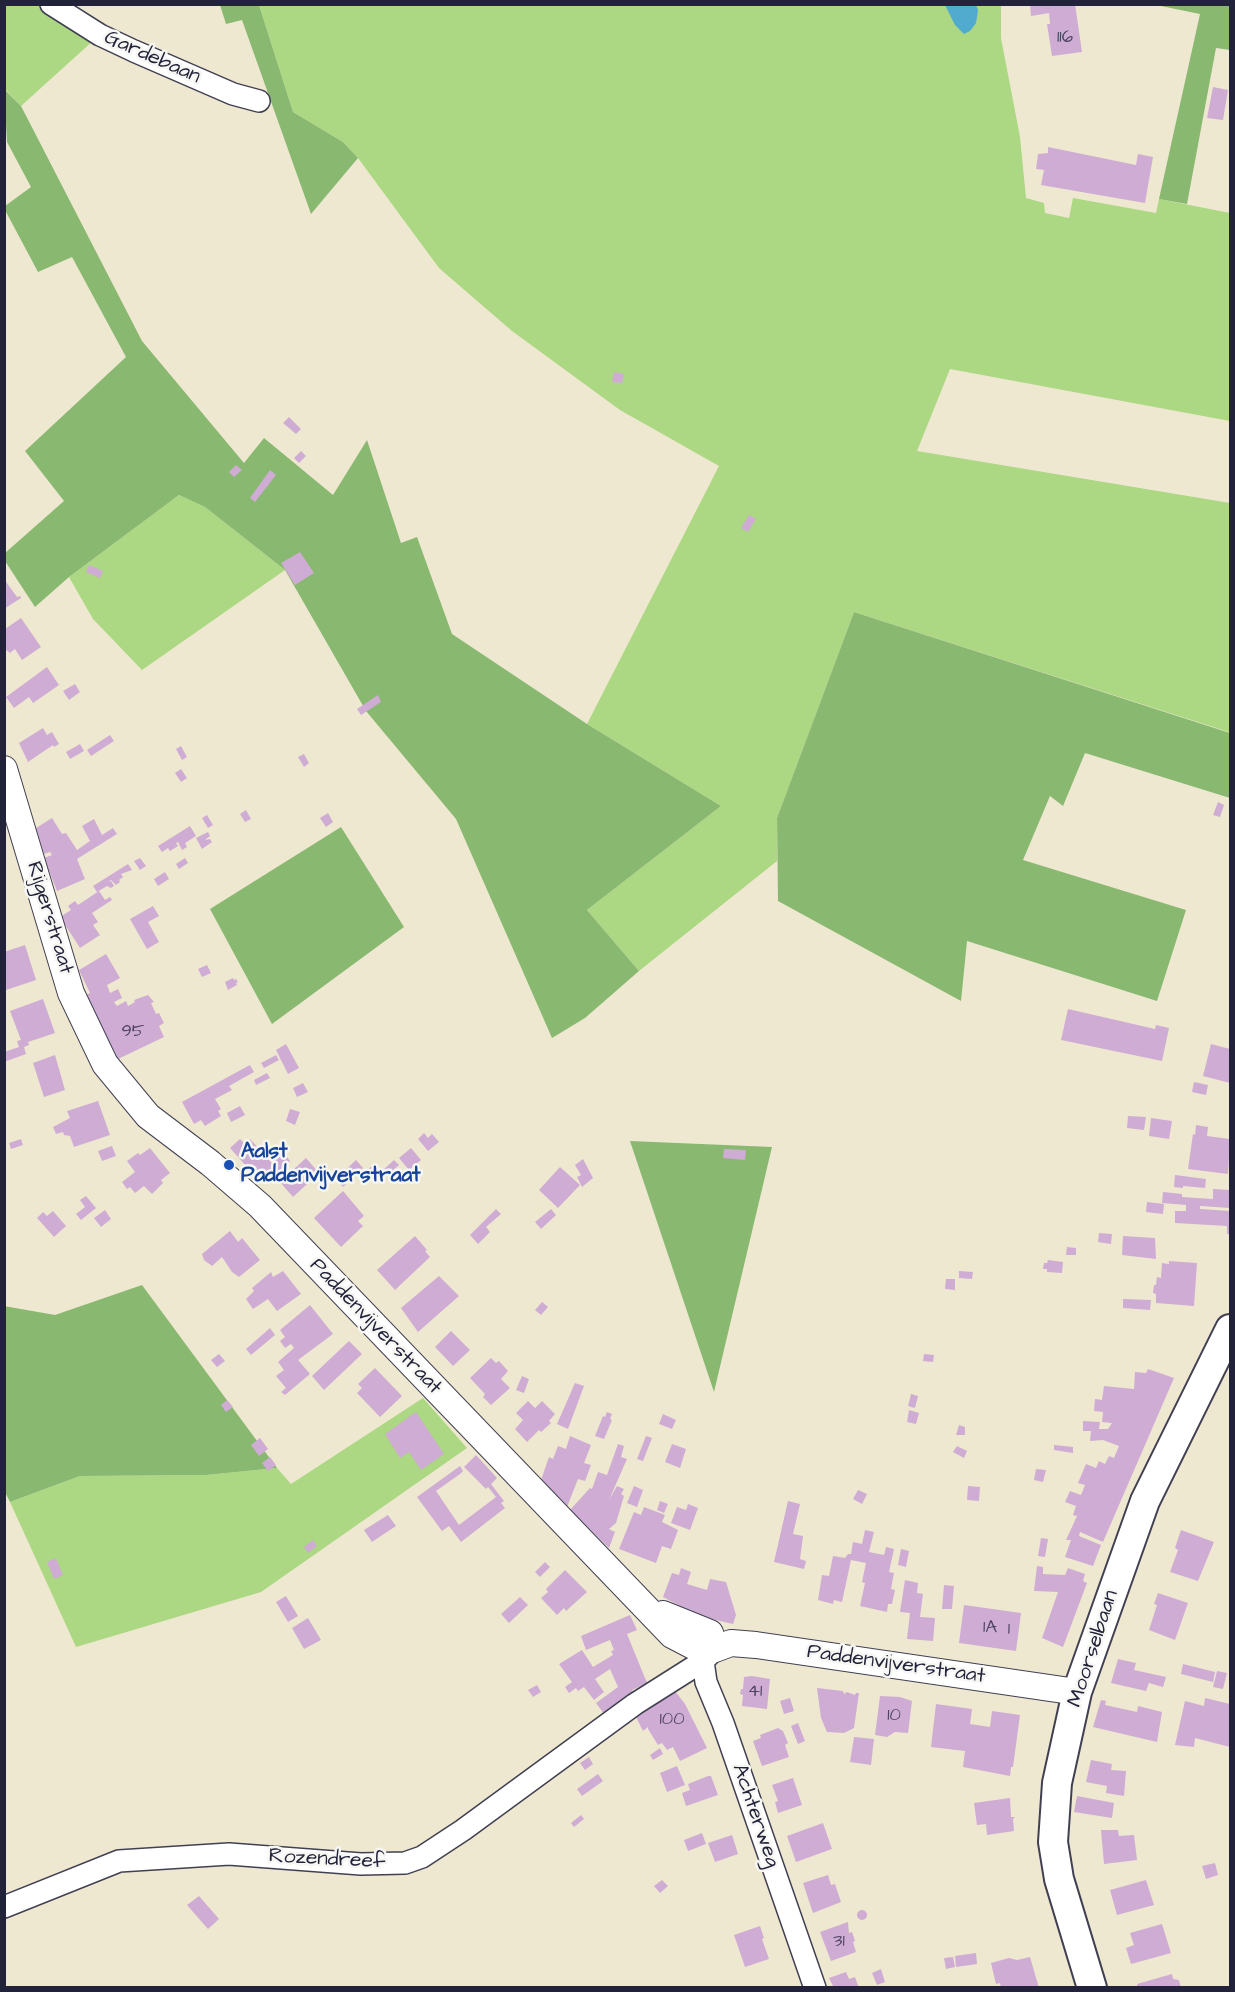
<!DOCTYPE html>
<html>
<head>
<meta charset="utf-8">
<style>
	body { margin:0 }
	#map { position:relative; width:1235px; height:1992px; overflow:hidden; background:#efe8d1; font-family:"Architects Daughter",sans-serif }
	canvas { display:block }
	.frame { position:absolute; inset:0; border:6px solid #22223b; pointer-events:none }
</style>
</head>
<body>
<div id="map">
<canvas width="1235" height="1992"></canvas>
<div class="frame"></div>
</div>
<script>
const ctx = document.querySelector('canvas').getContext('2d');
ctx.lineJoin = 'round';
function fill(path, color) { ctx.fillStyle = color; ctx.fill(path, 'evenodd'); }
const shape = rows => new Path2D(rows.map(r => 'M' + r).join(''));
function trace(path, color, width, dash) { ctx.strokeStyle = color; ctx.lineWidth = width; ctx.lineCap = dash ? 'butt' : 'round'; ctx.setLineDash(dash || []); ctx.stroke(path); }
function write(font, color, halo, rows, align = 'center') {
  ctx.font = font + ' "Architects Daughter",sans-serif'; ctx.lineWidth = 5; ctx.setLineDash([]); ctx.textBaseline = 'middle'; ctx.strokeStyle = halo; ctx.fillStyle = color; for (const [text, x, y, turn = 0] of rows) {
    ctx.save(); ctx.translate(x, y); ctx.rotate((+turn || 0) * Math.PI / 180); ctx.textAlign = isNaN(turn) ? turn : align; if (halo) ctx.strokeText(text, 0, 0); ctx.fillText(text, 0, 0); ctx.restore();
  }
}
const green = shape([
	[4,5,43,5,95,39,21,106,5,89],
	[259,5,1001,5,1001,38,1020,137,1026,198,1044,203,1045,213,1069,218,1073,198,1156,213,1159,199,1230,213,1230,421,950,369,917,451,1230,503,1230,727,1229,732,854,612,777,818,777,861,639,971,587,910,721,806,587,724,719,466,620,410,512,331,439,268,358,158,343,142,293,112],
	[179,495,205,507,285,570,142,670,93,619,69,577],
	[423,1398,467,1448,261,1592,76,1647,10,1502,80,1476,206,1475,277,1468,291,1484]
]);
const forest = shape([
	[220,5,259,5,293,112,343,142,358,158,311,214,242,20,226,24],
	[1156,5,1230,5,1230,50,1216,48,1187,204,1159,199,1200,14],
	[4,89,21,106,142,341,244,463,264,438,333,495,367,440,401,543,417,537,452,634,587,724,721,806,587,910,639,971,585,1018,552,1038,456,819,366,711,285,570,205,507,179,495,69,577,35,607,5,561,5,553,64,501,25,451,126,357,72,257,38,272,5,210,5,206,31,187,7,142],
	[854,612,1230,733,1230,798,1085,753,1063,806,1050,796,1023,860,1186,910,1157,1001,967,941,961,1001,778,901,777,818],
	[341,827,404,927,272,1024,210,909],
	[630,1141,772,1147,714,1392],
	[142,1285,277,1468,206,1475,80,1476,10,1502,4,1490,4,1306,55,1315]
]);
const water = shape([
	[945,5,976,5,978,10,976,23,970,31,964,34,955,25]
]);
const building = shape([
	[1030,4,1075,4,1082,52,1052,56,1047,24,1050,24,1049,13,1031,16],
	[1213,87,1228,90,1223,120,1207,118],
	[1048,147,1136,165,1138,154,1153,157,1145,203,1041,185,1044,170,1036,169,1038,154,1048,153],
	[614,372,624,374,622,383,612,382],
	[289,417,301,429,296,434,283,423],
	[301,451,306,456,299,463,294,458],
	[236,465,242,470,234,477,229,472],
	[270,470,276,475,255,502,250,498],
	[749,515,756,519,748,532,741,528],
	[300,552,314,573,295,585,281,563],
	[89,565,103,571,100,578,86,572],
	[4,579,17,597,20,596,21,598,4,609],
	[21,618,41,647,22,660,15,649,10,653,5,649,5,629],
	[47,667,59,685,33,703,29,697,14,708,6,697],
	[75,684,80,692,69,700,63,691],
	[378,695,381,702,361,715,357,709],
	[43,728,47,735,52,732,59,744,54,747,53,745,28,762,19,743],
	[110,735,114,741,91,756,87,750],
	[80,744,84,751,70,759,66,752],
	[181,746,187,757,182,760,176,749],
	[304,754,309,763,304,767,298,757],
	[181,769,187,778,181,782,175,773],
	[1218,802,1224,805,1220,817,1213,815],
	[246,810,251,819,245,822,240,814],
	[328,813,333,822,326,827,320,818],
	[207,815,213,825,208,828,202,818],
	[52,818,62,834,66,833,77,850,90,841,82,826,94,819,102,835,113,828,117,834,77,859,85,879,57,891,44,858,52,855,50,852,44,854,36,828],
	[190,826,196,836,185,843,187,847,182,850,178,842,176,843,178,846,170,851,168,848,162,852,158,846],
	[208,832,210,836,206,839,206,840,210,839,212,842,202,849,196,838],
	[140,858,146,866,140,870,134,861],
	[185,858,188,863,179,869,176,864],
	[128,864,132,870,121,874,123,877,119,880,120,882,116,885,111,880,108,882,111,881,114,886,111,888,107,886,97,892,93,886],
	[165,872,169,879,158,886,154,879],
	[99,891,105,900,110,897,112,900,92,913,98,922,93,925,100,935,80,948,60,917,71,910,68,906,75,901,78,905],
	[153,906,159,916,148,922,159,942,147,949,130,919],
	[25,945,36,980,6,990,4,952],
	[106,954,120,978,107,985,110,993,118,989,122,998,114,1002,117,1006,126,1001,128,1006,135,1002,134,1000,148,995,154,1002,151,1003,156,1014,159,1013,164,1023,159,1026,164,1037,118,1059,86,995,90,993,79,970],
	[207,965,211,973,202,977,198,969],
	[233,978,234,980,236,979,238,982,236,983,237,985,228,990,225,982],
	[43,999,55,1033,28,1042,29,1045,24,1047,26,1054,4,1062,4,1052,19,1047,17,1041,21,1040,10,1011],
	[1068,1009,1155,1029,1156,1025,1169,1028,1162,1061,1061,1040],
	[286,1044,299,1068,288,1074,276,1050],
	[1211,1044,1230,1049,1230,1083,1203,1076],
	[55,1055,65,1090,44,1097,33,1063],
	[276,1055,279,1060,264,1068,261,1063],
	[250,1065,254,1072,229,1086,232,1090,215,1099,221,1109,218,1111,221,1116,205,1126,201,1120,194,1124,182,1102],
	[267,1073,270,1078,256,1085,254,1080],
	[1194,1082,1208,1085,1206,1095,1192,1092],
	[303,1083,308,1092,297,1097,293,1088],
	[98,1101,110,1135,74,1147,70,1136,64,1135,63,1132,56,1134,53,1127,70,1118,67,1111],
	[240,1106,245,1115,231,1122,227,1113],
	[290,1109,300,1112,295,1125,286,1121],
	[1128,1116,1146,1117,1144,1130,1127,1128],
	[1151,1118,1172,1121,1169,1139,1149,1136],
	[1196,1125,1208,1127,1207,1136,1230,1139,1228,1174,1188,1169,1193,1134,1195,1135],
	[424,1133,428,1138,432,1134,439,1142,428,1151,418,1139],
	[21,1139,23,1145,11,1149,9,1143],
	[240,1139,245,1144,250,1139,272,1163,284,1153,290,1161,272,1177,266,1171,257,1178,230,1148],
	[112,1146,116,1156,102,1161,98,1151],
	[150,1148,170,1173,161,1180,163,1183,152,1194,144,1186,135,1193,130,1187,127,1189,122,1182,135,1172,127,1161,138,1153,140,1155],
	[411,1148,421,1160,409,1170,399,1158],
	[724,1149,746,1150,745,1160,723,1158],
	[306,1158,319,1173,293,1197,280,1182],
	[583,1159,593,1178,582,1187,577,1177,581,1175,575,1165],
	[356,1160,363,1168,343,1187,336,1179],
	[394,1160,399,1165,386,1176,382,1171],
	[374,1164,384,1176,377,1183,367,1170],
	[560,1167,580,1185,558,1208,539,1190],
	[1175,1175,1206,1179,1205,1188,1183,1186,1183,1188,1174,1187],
	[1213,1189,1230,1190,1230,1208,1200,1206,1200,1209,1230,1211,1230,1234,1227,1234,1227,1226,1175,1223,1175,1211,1186,1211,1186,1205,1162,1203,1163,1192,1182,1194,1182,1197,1213,1199],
	[343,1191,364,1216,358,1221,363,1226,341,1247,314,1218],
	[86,1196,96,1208,81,1220,76,1214,85,1207,80,1200],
	[1147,1202,1164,1204,1163,1214,1146,1212],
	[496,1209,501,1214,486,1227,490,1232,478,1244,470,1235],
	[551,1209,556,1215,541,1229,535,1222],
	[105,1210,111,1219,101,1227,94,1218],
	[53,1211,66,1226,54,1237,37,1218,43,1212,47,1216],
	[230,1231,238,1242,242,1238,260,1260,239,1277,232,1272,222,1257,212,1266,204,1260,202,1254],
	[1099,1233,1112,1234,1111,1244,1098,1242],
	[415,1236,427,1250,425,1251,430,1257,395,1290,377,1270],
	[1123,1236,1155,1238,1156,1259,1122,1255],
	[1067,1247,1076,1248,1076,1255,1066,1255],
	[1048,1260,1063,1262,1062,1273,1047,1272,1047,1269,1043,1269,1044,1263,1047,1263],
	[1169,1261,1197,1263,1194,1306,1156,1303,1156,1294,1153,1293,1154,1285,1156,1285,1157,1277,1161,1278,1162,1263,1169,1264],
	[283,1271,301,1294,277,1311,268,1299,253,1309,246,1299,254,1291,252,1288,271,1272,273,1277],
	[959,1271,973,1272,972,1279,959,1278],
	[439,1276,459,1296,418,1332,401,1308],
	[946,1279,955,1279,955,1290,945,1289],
	[1123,1299,1151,1300,1150,1310,1123,1308],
	[542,1302,548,1307,541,1315,535,1310],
	[310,1305,333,1334,298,1360,310,1374,285,1395,281,1392,286,1388,276,1376,284,1370,278,1362,294,1348,291,1344,285,1348,280,1341,285,1337,280,1330],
	[270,1328,275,1335,251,1355,246,1349],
	[451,1331,470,1350,453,1366,435,1347],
	[349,1341,362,1354,324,1390,312,1376],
	[219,1354,225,1361,217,1367,211,1360],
	[924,1354,934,1355,933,1362,923,1361],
	[491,1358,496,1363,499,1361,508,1371,501,1379,510,1388,491,1405,483,1397,485,1394,470,1378],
	[375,1368,402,1396,380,1417,357,1393,362,1388,358,1384],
	[1148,1369,1174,1378,1103,1542,1080,1532,1079,1536,1101,1545,1093,1566,1065,1557,1071,1540,1066,1540,1077,1516,1073,1515,1076,1506,1065,1502,1070,1491,1081,1495,1085,1485,1078,1483,1086,1464,1096,1468,1099,1461,1105,1464,1109,1456,1114,1458,1119,1446,1103,1440,1090,1441,1091,1431,1083,1431,1083,1421,1100,1422,1099,1429,1108,1429,1112,1423,1102,1422,1103,1412,1094,1411,1095,1399,1102,1400,1104,1386,1134,1389,1135,1372,1146,1373],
	[522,1376,529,1379,524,1393,516,1390],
	[575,1383,584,1386,568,1429,557,1424],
	[911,1394,918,1396,915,1408,908,1406],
	[227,1400,233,1407,226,1412,221,1405],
	[528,1401,535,1408,542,1401,555,1414,549,1421,551,1423,541,1432,539,1430,527,1442,515,1429,523,1420,516,1413],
	[909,1410,919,1413,916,1424,907,1422],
	[416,1412,444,1454,421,1470,409,1452,400,1458,385,1434],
	[607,1412,612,1414,610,1419,612,1420,604,1439,595,1436,603,1416,605,1417],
	[663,1414,676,1420,672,1429,659,1424],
	[959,1425,965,1427,965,1435,956,1435],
	[570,1436,591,1445,584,1463,591,1465,585,1481,578,1479,567,1507,541,1480,549,1457,553,1459,558,1446,566,1449],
	[646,1436,652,1438,643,1461,637,1459],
	[260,1438,268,1449,259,1456,251,1445],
	[618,1444,624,1446,621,1457,627,1459,609,1500,617,1486,624,1489,621,1494,624,1496,616,1523,609,1529,615,1532,609,1548,570,1510,590,1488,592,1489,598,1472,607,1475],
	[672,1444,686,1449,680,1468,665,1462],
	[1054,1445,1073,1447,1073,1453,1054,1450],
	[957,1446,967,1451,964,1458,953,1452],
	[476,1455,497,1478,491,1484,504,1501,501,1503,505,1508,461,1542,449,1526,442,1531,417,1497,460,1466,463,1471,460,1474,436,1491,459,1525,496,1497,488,1487,486,1489,464,1467],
	[270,1457,276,1465,268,1471,262,1463],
	[1036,1469,1046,1470,1043,1482,1034,1480],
	[634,1486,643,1490,637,1507,627,1503],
	[968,1486,980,1487,979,1501,967,1500],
	[858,1490,867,1494,862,1504,853,1499],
	[660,1501,668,1504,664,1513,657,1510],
	[788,1501,800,1504,793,1534,803,1536,800,1559,806,1561,804,1569,774,1562],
	[688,1504,698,1508,690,1530,671,1523,677,1507,686,1510],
	[644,1507,665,1515,662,1522,678,1530,671,1549,662,1546,656,1563,619,1549,634,1512,641,1515],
	[388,1515,396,1526,372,1542,364,1530],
	[865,1530,874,1532,869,1552,884,1555,886,1547,894,1549,889,1572,894,1573,891,1589,895,1590,892,1604,888,1604,887,1612,860,1606,865,1583,862,1582,866,1563,851,1560,842,1602,834,1600,833,1604,818,1600,822,1575,829,1576,833,1556,845,1558,848,1554,851,1554,853,1542,862,1544],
	[1181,1530,1214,1542,1198,1581,1170,1572,1178,1550,1175,1548],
	[1041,1538,1048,1539,1045,1557,1038,1556],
	[313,1540,317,1546,308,1553,304,1547],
	[901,1549,909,1551,906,1567,898,1565],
	[56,1558,63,1575,54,1579,47,1562],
	[545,1562,550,1567,540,1577,535,1572],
	[1037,1566,1043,1567,1043,1574,1065,1575,1068,1568,1085,1574,1083,1581,1087,1583,1063,1647,1042,1638,1058,1592,1034,1591],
	[681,1568,691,1572,687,1584,707,1590,710,1579,726,1582,736,1615,733,1624,690,1614,691,1611,679,1609,680,1606,663,1597,672,1573,679,1575],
	[565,1570,587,1592,566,1611,564,1608,557,1615,541,1598,548,1592,546,1589],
	[905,1580,918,1583,917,1593,923,1594,920,1617,935,1618,933,1641,907,1639,910,1613,900,1612],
	[944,1585,954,1586,952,1609,942,1609],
	[1158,1593,1188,1603,1175,1640,1149,1630,1157,1605,1154,1604],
	[286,1596,298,1616,288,1622,276,1602],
	[520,1597,528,1605,509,1623,501,1614],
	[964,1605,1021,1613,1016,1651,959,1643],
	[630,1615,637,1630,627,1634,647,1683,632,1690,634,1694,605,1715,596,1703,618,1687,610,1669,595,1679,604,1692,594,1700,584,1687,578,1691,576,1688,569,1693,565,1687,572,1682,559,1664,582,1650,593,1667,613,1655,611,1651,614,1650,610,1640,586,1650,581,1636],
	[308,1618,321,1640,304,1649,292,1628],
	[1118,1659,1136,1663,1134,1670,1166,1677,1163,1687,1149,1683,1146,1691,1111,1683],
	[1183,1664,1215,1672,1213,1682,1181,1674],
	[1217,1671,1227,1673,1223,1689,1213,1687],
	[752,1676,770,1679,767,1709,742,1706,743,1695,740,1694,741,1689,743,1689,744,1677],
	[537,1685,541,1692,533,1697,528,1690],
	[817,1688,843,1691,844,1694,847,1692,855,1695,856,1693,859,1693,854,1728,844,1733,827,1732,821,1718],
	[675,1691,685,1704,707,1748,680,1761,673,1747,667,1750,662,1743,658,1745,648,1729,648,1727,643,1731,635,1715,663,1700,662,1698],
	[880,1696,900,1697,912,1701,908,1733,895,1732,887,1737,875,1735],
	[790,1698,794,1711,784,1714,780,1701],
	[1205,1698,1230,1704,1230,1747,1195,1738,1194,1747,1175,1745,1185,1701,1204,1706],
	[1101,1700,1106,1701,1105,1705,1137,1712,1138,1706,1162,1712,1157,1742,1093,1727],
	[936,1704,972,1709,970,1724,990,1727,992,1711,1020,1715,1013,1767,1011,1767,1010,1776,963,1767,965,1751,931,1747],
	[798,1723,805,1741,798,1744,791,1726],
	[778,1728,783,1731,788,1743,785,1745,789,1757,762,1766,753,1741,761,1738,760,1735],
	[854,1737,874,1739,871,1765,850,1762],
	[660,1748,663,1754,653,1760,650,1755],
	[589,1757,593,1764,585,1770,580,1763],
	[1091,1760,1112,1764,1111,1770,1126,1771,1124,1796,1106,1793,1107,1786,1086,1782],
	[677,1766,685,1785,667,1792,660,1773],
	[598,1774,603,1781,582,1796,577,1789],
	[708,1776,711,1776,718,1795,686,1806,682,1793,690,1790,688,1784],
	[793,1778,802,1805,778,1813,775,1802,778,1801,772,1785],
	[1077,1796,1114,1803,1112,1818,1074,1812],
	[1010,1798,1011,1817,1015,1817,1013,1819,1014,1831,987,1835,986,1824,977,1825,974,1803],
	[581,1815,584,1819,574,1827,571,1823],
	[823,1823,832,1849,796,1862,787,1836],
	[1101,1830,1118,1830,1119,1836,1134,1835,1137,1860,1104,1864],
	[702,1833,706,1844,688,1851,684,1840],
	[732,1835,738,1854,715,1862,708,1843],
	[1215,1863,1218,1875,1206,1879,1202,1866],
	[828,1875,831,1885,835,1884,841,1902,813,1913,803,1883],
	[662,1880,668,1886,660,1893,654,1886],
	[1146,1880,1154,1905,1117,1915,1110,1890],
	[199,1896,219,1919,208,1929,187,1905],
	'857 1915a5 5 0 1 1 10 0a5 5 0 1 1-10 0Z',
	[848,1922,849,1933,852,1932,855,1941,853,1942,856,1952,831,1961,820,1932],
	[1162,1924,1171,1953,1131,1964,1126,1948,1134,1945,1130,1933],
	[760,1926,764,1938,762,1939,769,1959,745,1967,734,1935],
	[976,1953,977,1964,956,1967,955,1956],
	[953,1957,955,1967,946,1969,944,1958],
	[1030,1957,1039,1988,1001,1988,1000,1983,996,1984,991,1963,1009,1958,1017,1960],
	[881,1969,885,1982,877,1985,872,1973],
	[846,1972,849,1979,855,1977,859,1988,829,1988,833,1986,829,1978],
	[1172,1974,1173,1979,1179,1980,1181,1988,1138,1988,1137,1984]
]);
const minor = shape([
	[51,4,100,35,134,51,233,94,259,101],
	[703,1661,706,1682,723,1723,815,1988],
	[4,1907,119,1861,229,1854,361,1864,405,1863,422,1857,463,1830,635,1704,703,1661,715,1649]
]);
const tertiary = shape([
	[4,769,71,993,105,1064,148,1116,210,1163,260,1206,672,1635,697,1648,715,1649,731,1643,756,1645,1077,1692],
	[663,1614,710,1633,715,1649]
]);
const secondary = shape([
	[1092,1988,1059,1879,1053,1842,1057,1783,1077,1692,1145,1501,1230,1329]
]);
const markers = [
	[229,1165,6,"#1a4fb4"]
];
const numberNames = [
	["116",1065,38],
	["95",133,1032],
	["1A",990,1628],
	["1",1009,1630],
	["41",755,1692],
	["10",894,1716],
	["100",672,1720],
	["31",839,1942]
];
const streetNames = [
	["Gardebaan",152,58,24],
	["Rijgerstraat",49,918,73],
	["Paddenvijverstraat",375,1327,46],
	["Moorselbaan",1094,1649,-72],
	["Paddenvijverstraat",896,1665,8],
	["Achterweg",755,1816,71],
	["Rozendreef",327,1860,3]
];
const transitNames = [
	["Aalst",241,1153],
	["Paddenvijverstraat",241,1177]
];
fill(green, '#acd783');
fill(forest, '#89b871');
fill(water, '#51abce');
fill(building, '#cfacd3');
trace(minor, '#414052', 24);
trace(tertiary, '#414052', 28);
trace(secondary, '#414052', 32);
trace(minor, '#fff', 21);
trace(tertiary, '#fff', 26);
trace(secondary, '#fff', 28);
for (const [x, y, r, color] of markers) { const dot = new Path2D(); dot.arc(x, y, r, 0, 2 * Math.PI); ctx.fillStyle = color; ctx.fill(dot); trace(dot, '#f6f6f2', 2); }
write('18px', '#4d4461', null, numberNames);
write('21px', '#22223b', '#f6f6f2', streetNames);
write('bold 21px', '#164399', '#f6f6f2', transitNames, 'left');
</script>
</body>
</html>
